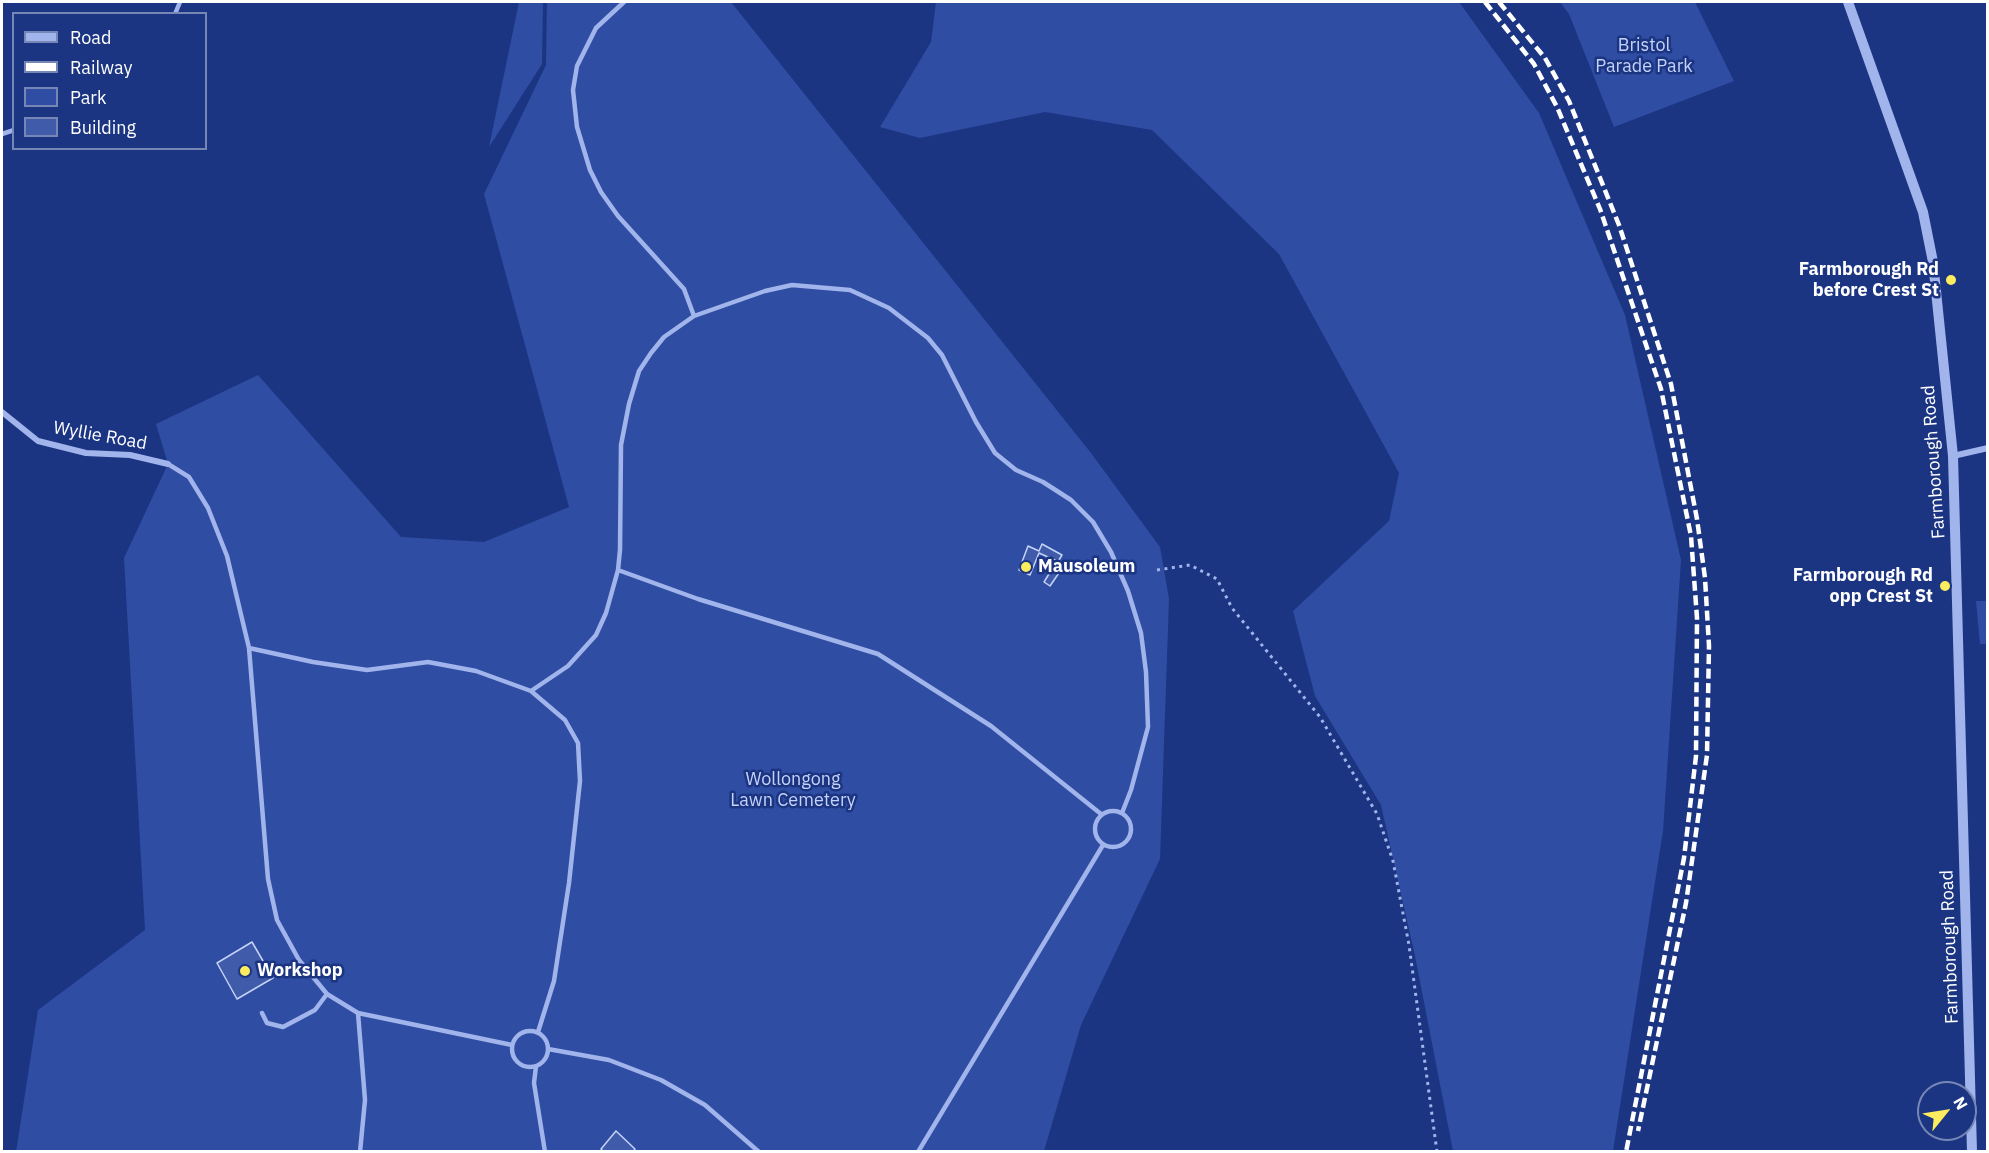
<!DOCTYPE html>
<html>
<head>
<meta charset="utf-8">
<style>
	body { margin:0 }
	#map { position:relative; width:1989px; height:1153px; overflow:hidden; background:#1b3583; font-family:"IBM Plex Sans",sans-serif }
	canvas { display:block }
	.frame { position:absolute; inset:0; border:3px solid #fff; pointer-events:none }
	.legend { position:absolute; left:12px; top:12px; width:195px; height:138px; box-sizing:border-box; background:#1b3583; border:2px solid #7686b5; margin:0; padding:8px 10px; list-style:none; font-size:18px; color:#fff }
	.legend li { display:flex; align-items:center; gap:12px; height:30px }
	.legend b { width:30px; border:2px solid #7686b5 }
	.north { position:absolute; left:1917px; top:1081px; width:60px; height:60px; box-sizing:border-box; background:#1b3583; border:2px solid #7686b5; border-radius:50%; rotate:60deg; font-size:16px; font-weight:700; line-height:24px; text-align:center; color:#fff }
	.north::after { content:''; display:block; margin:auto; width:21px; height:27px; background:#fcec5e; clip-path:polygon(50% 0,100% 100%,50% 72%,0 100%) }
</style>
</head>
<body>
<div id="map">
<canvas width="1989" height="1153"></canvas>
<div class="frame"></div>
<ul class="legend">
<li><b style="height:8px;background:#a1b4eb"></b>Road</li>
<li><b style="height:8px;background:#fff"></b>Railway</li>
<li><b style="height:16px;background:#2f4da2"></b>Park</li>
<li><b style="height:16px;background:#3f5baa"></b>Building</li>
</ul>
<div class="north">N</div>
</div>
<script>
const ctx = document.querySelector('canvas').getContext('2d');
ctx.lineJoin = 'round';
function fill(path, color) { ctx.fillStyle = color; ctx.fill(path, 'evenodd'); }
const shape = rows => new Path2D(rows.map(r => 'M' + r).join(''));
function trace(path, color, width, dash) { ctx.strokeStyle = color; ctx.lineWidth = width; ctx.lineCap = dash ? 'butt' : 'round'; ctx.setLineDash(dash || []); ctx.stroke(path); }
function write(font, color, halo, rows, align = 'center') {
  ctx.font = font + ' "IBM Plex Sans",sans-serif'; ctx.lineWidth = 5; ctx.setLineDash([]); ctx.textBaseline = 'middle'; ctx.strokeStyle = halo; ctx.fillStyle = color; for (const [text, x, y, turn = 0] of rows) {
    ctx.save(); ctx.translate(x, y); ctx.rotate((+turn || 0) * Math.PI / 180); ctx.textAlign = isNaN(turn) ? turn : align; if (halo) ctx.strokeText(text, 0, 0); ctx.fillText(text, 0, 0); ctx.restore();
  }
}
const green = shape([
	[519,2,543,2,542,64,489,147],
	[547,2,731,2,1091,453,1160,547,1169,599,1160,859,1081,1025,1044,1151,16,1152,38,1010,145,930,124,558,168,464,156,424,258,375,401,537,484,542,569,507,484,194,546,65],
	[936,2,1459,2,1539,113,1625,315,1681,560,1663,831,1613,1151,1453,1151,1415,956,1381,805,1315,696,1293,611,1389,521,1399,473,1279,254,1152,130,1045,112,920,138,880,127,931,42],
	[1560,2,1695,2,1734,81,1614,127,1569,14],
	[1976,601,1987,601,1987,644,1980,644]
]);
const building = shape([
	[1042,544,1062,555,1059,560,1065,564,1050,586,1044,582,1057,561,1039,553,1030,575,1019,570,1028,546,1039,551,1042,544],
	[252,942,273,978,237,999,217,963,252,942],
	[616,1131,635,1149,633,1152,604,1152,601,1149,616,1131]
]);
const path = shape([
	[1157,570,1190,565,1217,579,1232,608,1320,717,1377,814,1393,861,1409,945,1437,1152]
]);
const service = shape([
	[624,2,596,28,577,66,573,90,577,127,590,170,601,192,618,216,684,289,694,316],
	[175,14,180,2],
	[2,134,14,130],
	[168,464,189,477,208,508,227,556,249,648,268,879,277,920,299,960,327,994,358,1013,512,1045],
	[618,570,698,599,878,654,991,726,1101,814],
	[249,648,313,662,367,670,428,662,476,671,531,691,565,720,578,743,580,781,569,883,554,981,538,1032],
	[531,691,568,666,596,635,606,613,618,570,620,550,621,445,629,404,639,371,651,353,664,337,694,316,765,291,792,285,850,290,889,308,928,338,942,355,976,422,995,453,1016,470,1043,482,1071,500,1093,522,1111,552,1128,591,1141,633,1146,672,1148,727,1131,790,1122,813],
	'1095 829a18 18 0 1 1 36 0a18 18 0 1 1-36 0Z',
	[262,1013,267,1023,283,1027,315,1010,327,994],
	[358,1013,365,1100,360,1152],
	'512 1049a18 18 0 1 1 36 0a18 18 0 1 1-36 0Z',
	[548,1049,609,1060,661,1080,705,1105,759,1152],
	[536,1066,534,1083,545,1152],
	[918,1152,1103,845]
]);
const minor = shape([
	[2,412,38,441,86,453,130,455,168,464],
	[1953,456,1988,448]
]);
const tertiary = shape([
	[1848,2,1923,212,1933,262,1953,456,1972,1152]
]);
const rail = shape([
	[1485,2,1534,64,1557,107,1600,209,1661,389,1691,536,1697,618,1696,756,1684,858,1626,1152],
	[1499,2,1545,58,1569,101,1619,225,1671,384,1697,519,1705,578,1709,646,1707,755,1686,903,1638,1131]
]);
const markers = [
	[1951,280,6,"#fcec5e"],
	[1026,567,6,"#fcec5e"],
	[1945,586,6,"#fcec5e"],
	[245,971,6,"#fcec5e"]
];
const parkNames = [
	["Bristol",1644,46],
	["Parade Park",1644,67],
	["Wollongong",793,780],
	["Lawn Cemetery",793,801]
];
const poiNames = [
	["Farmborough Rd",1939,270],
	["before Crest St",1939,291],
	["Mausoleum",1038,567,"left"],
	["Farmborough Rd",1933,576],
	["opp Crest St",1933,597],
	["Workshop",257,971,"left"]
];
const streetNames = [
	["Wyllie Road",100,436,10],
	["Farmborough Road",1934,462,-94],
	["Farmborough Road",1950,947,-92]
];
fill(green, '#2f4da2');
fill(building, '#3f5baa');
trace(building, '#c6d3f8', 1.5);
trace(path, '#a1b4eb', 3, [3, 4.5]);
trace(service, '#a1b4eb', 4.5);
trace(minor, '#a1b4eb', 6);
trace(tertiary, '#a1b4eb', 10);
trace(rail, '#fff', 4.5, [10, 4.5]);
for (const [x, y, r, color] of markers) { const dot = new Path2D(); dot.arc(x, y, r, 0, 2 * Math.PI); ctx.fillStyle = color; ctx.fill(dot); trace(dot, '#1b3583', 2); }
write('18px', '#c6d3f8', '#1b3583', parkNames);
write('bold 18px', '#fff', '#1b3583', poiNames, 'right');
write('18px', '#fff', '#1b3583', streetNames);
</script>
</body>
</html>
